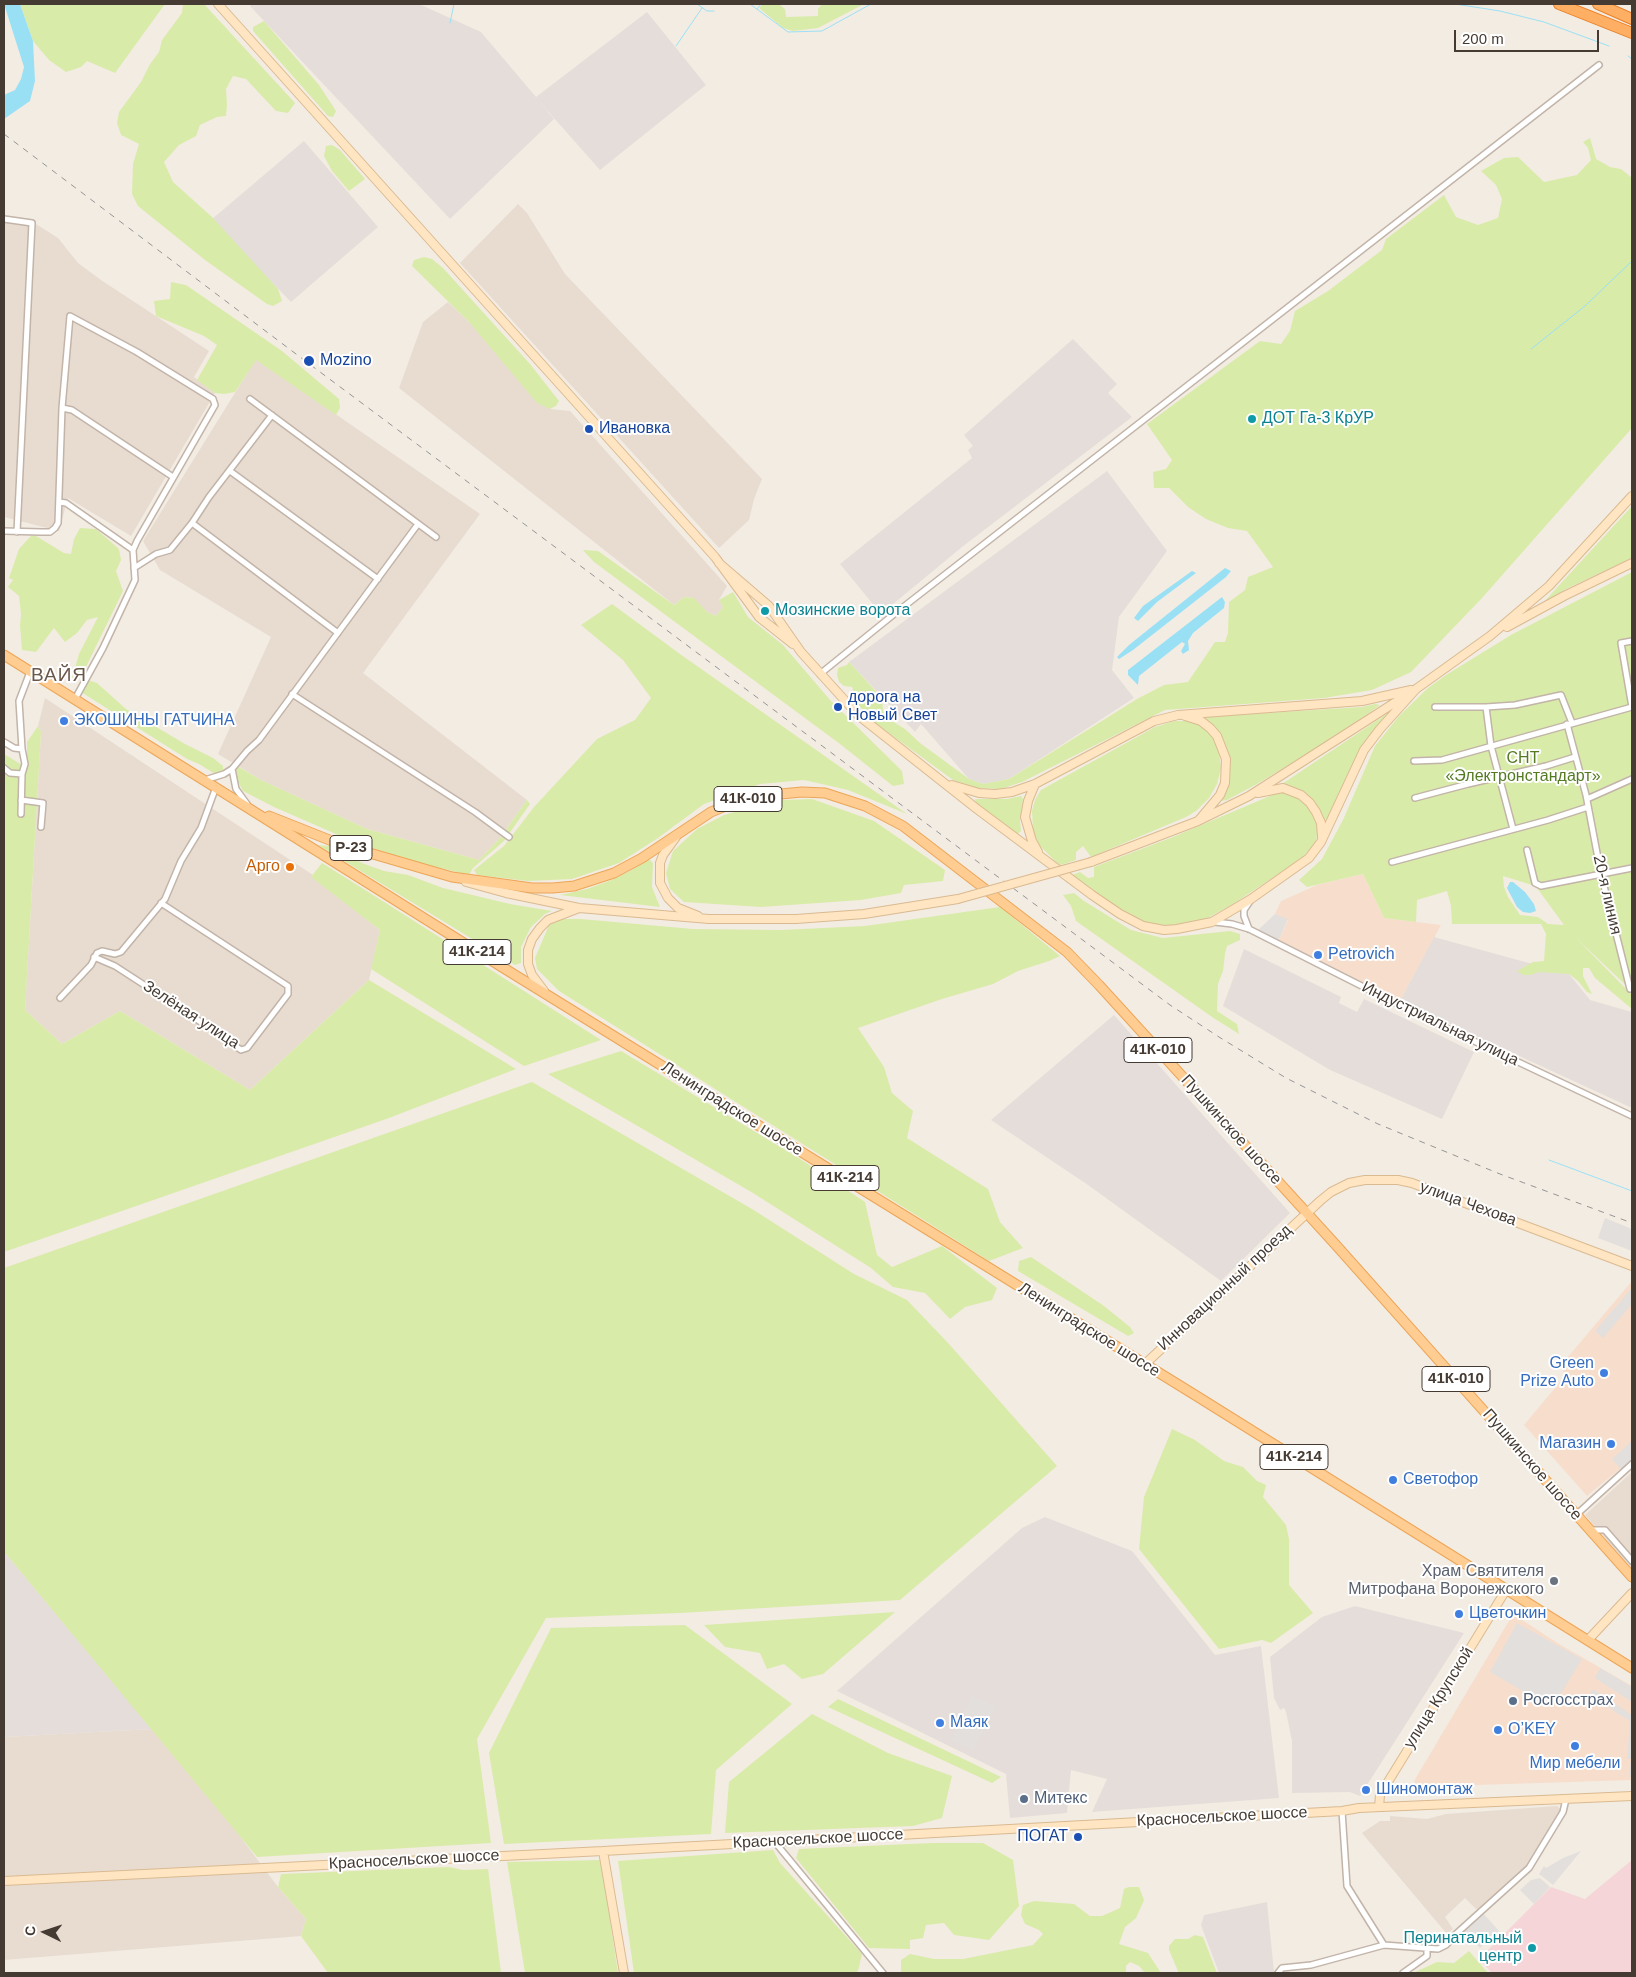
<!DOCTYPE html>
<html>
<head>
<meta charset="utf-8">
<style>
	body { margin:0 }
	#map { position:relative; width:1636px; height:1977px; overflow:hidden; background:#f3ece3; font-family:Arial,sans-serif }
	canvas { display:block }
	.frame { position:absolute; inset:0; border:5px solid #453b33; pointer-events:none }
	.north { position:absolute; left:20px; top:1907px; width:50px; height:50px; -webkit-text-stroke:4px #fff; paint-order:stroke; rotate:274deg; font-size:14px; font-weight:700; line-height:20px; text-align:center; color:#453b33 }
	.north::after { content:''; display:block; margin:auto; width:18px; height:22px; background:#453b33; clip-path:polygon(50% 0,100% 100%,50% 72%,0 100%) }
	.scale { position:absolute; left:1454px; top:30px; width:145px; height:22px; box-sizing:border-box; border:2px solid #453b33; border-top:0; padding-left:6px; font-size:15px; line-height:18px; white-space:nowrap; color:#453b33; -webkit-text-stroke:4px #fff; paint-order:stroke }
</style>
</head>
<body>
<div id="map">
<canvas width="1636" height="1977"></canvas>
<div class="frame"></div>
<div class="north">С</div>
<div class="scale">200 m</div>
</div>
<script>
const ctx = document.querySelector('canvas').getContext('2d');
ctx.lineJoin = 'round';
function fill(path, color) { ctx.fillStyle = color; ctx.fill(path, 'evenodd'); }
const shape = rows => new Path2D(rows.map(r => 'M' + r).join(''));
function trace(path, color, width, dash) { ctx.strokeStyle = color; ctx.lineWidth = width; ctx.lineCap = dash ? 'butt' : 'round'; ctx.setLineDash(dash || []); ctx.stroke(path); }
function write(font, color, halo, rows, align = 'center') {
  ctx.font = font + ' Arial,sans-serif'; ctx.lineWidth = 4; ctx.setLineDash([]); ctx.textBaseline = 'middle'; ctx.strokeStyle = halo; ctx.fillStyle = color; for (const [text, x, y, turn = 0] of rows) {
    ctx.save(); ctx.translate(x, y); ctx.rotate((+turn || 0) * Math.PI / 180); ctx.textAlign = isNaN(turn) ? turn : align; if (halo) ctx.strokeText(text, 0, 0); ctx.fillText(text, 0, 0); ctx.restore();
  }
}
const residential = shape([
	[518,204,527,213,565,274,762,479,754,499,749,520,719,548,460,263],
	[4,217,29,220,44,229,58,238,78,263,101,280,209,351,194,377,215,393,131,536,68,498,59,531,4,517],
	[448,302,469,322,550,409,570,411,727,586,719,600,723,607,716,616,707,612,693,598,684,597,674,605,399,388,423,322],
	[256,359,480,514,363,673,527,800,500,838,479,860,367,829,261,780,218,754,271,637,160,570,143,541],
	[45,698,313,875,312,877,380,930,369,980,250,1090,120,1011,62,1044,25,1010,41,732,38,726],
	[1632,1472,1632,1569,1585,1515],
	[152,1729,227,1819,278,1887,306,1919,301,1936,4,1960,4,1737],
	[1557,1806,1563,1811,1526,1869,1479,1912,1465,1898,1445,1917,1453,1929,1447,1934,1362,1833,1380,1821,1390,1821,1390,1816,1427,1819,1446,1814]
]);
const commercial = shape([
	[1363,874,1384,918,1441,925,1400,1001,1278,942,1288,920,1275,914,1281,901,1317,885],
	[1632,1281,1632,1459,1587,1496,1524,1425,1565,1376,1561,1365],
	[1513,1614,1559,1644,1632,1686,1632,1780,1417,1787,1414,1781]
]);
const industrial = shape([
	[252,4,419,4,481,32,536,97,647,12,706,85,600,170,537,99,554,119,450,219,250,6],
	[304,141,378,227,291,302,211,220],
	[1073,339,1117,384,1108,393,1132,417,962,547,881,614,840,564,972,458,968,450,973,446,964,435],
	[1107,471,1167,551,1119,617,1112,670,1134,698,1009,779,983,784,969,779,921,724,915,732,849,662],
	[1434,937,1569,974,1590,1000,1632,1012,1632,1108,1400,1001],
	[1244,949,1341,997,1339,1003,1357,1012,1364,999,1474,1052,1442,1119,1330,1070,1223,1006],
	[1114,1015,1290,1213,1221,1281,1088,1185,991,1120],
	[1045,1517,1132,1551,1215,1655,1261,1646,1279,1798,1092,1812,1107,1779,1071,1770,1067,1813,1010,1818,1006,1774,837,1691,1022,1528],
	[4,1554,6,1554,152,1729,4,1737],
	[1355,1606,1464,1633,1360,1796,1350,1792,1292,1793,1292,1741,1286,1712,1284,1708,1280,1710,1274,1698,1270,1657,1322,1617],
	[1267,1902,1274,1972,1263,1973,1219,1973,1201,1925,1204,1915]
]);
const medical = shape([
	[1632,1860,1632,1973,1492,1973,1479,1959,1551,1887,1585,1899]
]);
const green = shape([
	[20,4,165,4,115,73,87,61,81,67,66,72,49,60,33,41],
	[183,4,204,4,295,103,288,113,276,111,246,79,233,76,226,89,227,105,226,116,217,117,200,125,196,136,179,145,164,162,173,182,212,217,278,289,282,301,273,306,267,304,205,260,138,206,132,194,133,164,139,144,121,135,117,123,119,112,141,82,150,64,159,52,162,40,182,13],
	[763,4,779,4,785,9,786,17,818,16,818,9,822,4,864,4,818,28,793,31,783,28,759,8],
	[264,21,319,85,336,111,333,117,328,116,253,31,253,27],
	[1590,138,1596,159,1610,167,1621,169,1632,178,1632,428,1482,598,1411,672,1372,690,1324,698,1165,710,1022,782,1001,789,976,788,953,780,867,717,857,702,852,687,844,686,839,682,837,675,838,668,847,665,849,662,882,698,883,711,890,720,905,729,920,743,969,779,983,784,1009,779,1137,699,1164,685,1188,682,1215,642,1225,642,1228,633,1229,602,1245,590,1248,577,1273,567,1247,531,1228,528,1206,519,1188,507,1169,488,1154,488,1153,472,1166,469,1172,460,1147,424,1260,341,1281,344,1290,331,1295,311,1328,291,1382,250,1386,239,1444,195,1456,217,1478,225,1498,218,1502,199,1496,185,1481,171,1504,158,1518,157,1544,182,1577,175,1591,160,1588,148,1583,142],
	[332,145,340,150,365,179,349,191,332,171,324,156,326,146],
	[424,257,432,259,443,268,530,364,559,401,556,406,550,409,537,403,469,322,412,266,414,260],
	[171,282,186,285,282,351,339,399,340,408,336,415,256,360,235,392,224,394,215,393,197,380,217,345,204,336,156,316,154,301,170,299],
	[1632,506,1632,558,1566,589,1541,605],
	[80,528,96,529,119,549,121,560,116,571,123,591,82,675,72,678,79,654,98,617,87,620,77,633,65,642,54,628,36,652,22,650,20,626,21,614,19,596,8,587,13,580,9,578,19,549,31,536,36,536,64,553,71,554,74,539],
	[583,550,598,551,674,605,684,597,694,598,707,612,716,616,723,607,719,600,733,592,748,617,783,645,831,701,902,771,904,784,893,786,840,744,594,562],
	[1632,572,1632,864,1532,885,1503,876,1504,887,1508,897,1520,915,1538,917,1548,924,1564,925,1537,888,1632,869,1632,991,1576,938,1632,995,1632,1009,1595,978,1589,968,1583,968,1583,976,1592,994,1587,992,1578,981,1569,974,1539,972,1531,975,1523,975,1517,971,1533,962,1544,961,1546,934,1541,924,1452,924,1451,906,1447,891,1417,900,1416,922,1384,918,1363,874,1307,887,1299,880,1322,859,1343,820,1375,746,1399,716,1428,688,1446,675,1511,635],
	[612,604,680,654,907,814,848,790,804,780,760,784,704,804,658,838,619,863,572,879,528,881,477,875,474,870,504,846,534,807,597,739,635,720,651,698,623,660,581,625],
	[88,680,97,683,126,709,185,744,213,758,223,766,223,772,218,775,215,774,199,764,187,759,81,692],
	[1375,704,1380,705,1338,735,1257,784,1227,800,1222,801,1230,777,1230,760,1226,746,1219,733,1203,717,1362,707],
	[1391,711,1374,730,1359,754,1325,825,1315,802,1303,792,1282,784],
	[1174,721,1187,721,1199,725,1208,731,1215,741,1219,751,1221,768,1217,784,1209,798,1196,811,1186,817,1091,857,1083,846,1076,852,1076,860,1061,865,1056,862,1039,845,1033,830,1032,811,1035,800,1041,790,1155,727],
	[38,726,41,732,25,1010,62,1044,120,1011,250,1090,369,980,516,1069,389,1118,4,1252,4,754,27,768,27,742],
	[237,766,261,780,367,829,479,860,500,838,527,800,530,804,504,841,473,868,469,875,404,859,352,841,274,807,243,791,236,778,234,771],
	[1277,793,1290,793,1300,799,1311,810,1318,827,1316,842,1301,859,1233,904,1204,920,1179,926,1152,925,1125,913,1072,875,1080,872,1088,878,1094,877,1094,867,1173,837],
	[1021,796,1023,799,1020,821,1021,831,1018,834,1015,834,976,803,975,799,1007,799],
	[812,799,874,821,945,870,943,881,904,885,901,893,861,900,761,907,684,902,670,889,666,873,673,851,697,829,724,815,763,804,784,800],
	[318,845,329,846,362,863,384,871,408,875,443,888,510,904,552,911,545,914,531,927,521,947,521,963,515,965],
	[649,859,653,863,652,887,660,907,560,895,587,889,609,881,630,871],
	[322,863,381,900,601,1040,524,1066,371,969,380,930,311,877],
	[1074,893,1084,901,1131,930,1163,938,1230,931,1240,934,1240,940,1227,946,1225,954,1223,971,1218,984,1217,1011,1237,1024,1239,1034,1212,1017,1076,921,1071,906,1063,895],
	[1000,907,1060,956,1049,961,1018,971,993,984,942,999,858,1028,884,1067,892,1093,913,1111,907,1138,988,1189,1000,1222,1023,1248,989,1261,559,991,537,969,535,958,549,925,562,919,581,919,693,929,781,930,865,926],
	[621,1051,797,1157,865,1202,877,1255,892,1267,942,1246,997,1288,992,1300,965,1307,950,1319,925,1293,893,1287,871,1268,753,1193,548,1074],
	[532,1082,752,1209,854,1274,907,1300,949,1344,1057,1466,900,1600,680,1613,546,1618,477,1739,491,1843,257,1857,6,1554,4,1554,4,1268],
	[1031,1257,1104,1306,1130,1327,1134,1333,1128,1336,1018,1271,1019,1261],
	[1172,1429,1195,1440,1224,1461,1243,1467,1257,1481,1266,1485,1263,1497,1286,1525,1289,1539,1289,1585,1313,1613,1271,1643,1262,1640,1219,1649,1139,1549,1144,1497],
	[895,1612,823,1674,802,1679,784,1664,767,1669,760,1653,725,1647,704,1625],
	[685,1625,792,1704,716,1770,711,1834,504,1844,489,1753,551,1628],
	[838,1699,1001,1777,992,1783,828,1707],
	[812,1714,888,1753,952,1776,942,1818,913,1826,725,1833,729,1782],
	[932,1843,983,1843,1013,1860,1019,1906,989,1940,954,1935,944,1923,926,1925,923,1938,910,1940,910,1949,869,1948,796,1858,799,1849],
	[773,1850,780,1863,862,1954,858,1971,855,1973,634,1973,618,1861],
	[601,1860,618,1973,525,1973,507,1862],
	[449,1867,463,1870,488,1869,501,1973,328,1973,301,1936,306,1919,278,1887,281,1874],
	[1129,1887,1139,1887,1144,1900,1136,1918,1125,1927,1119,1944,1148,1953,1161,1973,1145,1973,1139,1966,1130,1962,1126,1966,1126,1973,901,1973,901,1960,910,1954,934,1959,963,1959,1033,1945,1043,1934,1039,1930,1025,1924,1021,1915,1023,1905,1034,1901,1074,1904,1090,1916,1102,1916,1120,1908,1124,1889],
	[1195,1935,1203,1937,1217,1973,1179,1973,1178,1971,1169,1950,1169,1946,1175,1939,1188,1939],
	[1469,1951,1488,1973,1413,1973,1437,1962,1454,1963]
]);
const parking = shape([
	[1275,914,1288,919,1278,942,1257,931],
	[1605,1218,1632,1229,1632,1251,1598,1238],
	[1632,1288,1632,1304,1603,1338,1595,1331],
	[1632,1441,1632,1460,1622,1470,1612,1459],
	[1517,1623,1582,1659,1552,1708,1490,1672],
	[1600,1668,1632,1687,1632,1702,1595,1678],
	[1593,1689,1632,1715,1632,1777,1629,1777,1631,1759,1627,1759,1630,1721,1615,1712,1590,1693],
	[972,1696,995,1706,973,1750,951,1740],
	[1581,1851,1553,1885,1539,1874,1544,1866,1546,1868,1563,1858],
	[1540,1878,1550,1887,1534,1904,1520,1890,1531,1880],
	[1482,1912,1499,1931,1480,1948,1462,1929]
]);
const water = shape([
	[4,4,20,4,33,41,35,81,30,101,4,119,4,95,15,90,21,79,24,67],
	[1225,568,1231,571,1226,577,1133,650,1119,659,1117,657,1129,645],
	[1192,571,1196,573,1157,602,1138,621,1134,618,1143,606],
	[1222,597,1225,602,1224,608,1193,633,1188,641,1189,650,1183,654,1181,651,1185,644,1182,642,1139,676,1138,685,1128,675,1128,670],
	[1510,882,1513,882,1525,892,1534,904,1536,911,1530,913,1523,912,1517,907,1507,888]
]);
const stream = shape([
	[697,4,707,11,714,11],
	[750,4,788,32,822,31,871,4],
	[1455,4,1500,11,1544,22,1609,46],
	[757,9,761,4],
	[450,23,454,4],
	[676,46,702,8],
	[1628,56,1632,59],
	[1531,349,1585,306,1632,261],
	[1549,1160,1632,1191]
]);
const street = shape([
	[4,219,32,223,17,532],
	[250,399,436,537],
	[62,408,70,316,137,352,213,399,215,405,137,541,133,550,135,580,103,648,75,699],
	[230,471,378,579],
	[59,502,66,503,133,550],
	[192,523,338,633],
	[4,531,41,532,50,532,55,528,58,523,62,408,72,410,173,477],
	[134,568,156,554,170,550,192,523,209,497,272,415],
	[1632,641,1621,643,1632,707],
	[820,674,893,615,1599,65],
	[292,694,475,812,509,837],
	[1435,707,1486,707,1515,705,1561,695,1572,723],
	[1486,707,1491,746,1513,829],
	[1567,724,1586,795,1601,874,1630,989],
	[4,742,14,748,22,749],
	[1414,761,1442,760,1632,707],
	[4,768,10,773,22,774,25,764,22,749,19,701,30,672],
	[232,769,236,789,247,804],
	[205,780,224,774,232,769,247,751,259,740,418,524],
	[1415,798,1468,784,1546,766,1575,757],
	[1587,799,1632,779],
	[21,800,43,803,41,827],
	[21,814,22,774],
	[1527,850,1535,883,1541,886,1632,868],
	[1392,862,1548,820,1588,807],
	[1215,922,1232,924,1249,929,1415,1013,1632,1116],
	[1249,929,1244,916,1244,910,1250,901],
	[94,957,115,966,189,1014,241,1050,247,1048,288,994,288,986,161,903],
	[60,998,91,965,97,953,102,951,115,954,121,952,165,899,181,861,201,828,216,787],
	[1576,1515,1632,1464],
	[1591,1530,1605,1530,1632,1561],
	[1342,1811,1347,1886,1384,1945,1438,1949,1446,1945,1457,1933,1529,1868,1563,1812,1566,1799],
	[774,1841,883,1973],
	[1278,1973,1282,1968,1311,1965,1384,1945],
	[1403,1973,1427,1956,1427,1949]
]);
const secondary = shape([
	[218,4,715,557,759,617,793,644],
	[719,563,769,606,801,652,858,715,977,809,1092,895,1120,914,1143,926,1164,930,1177,929,1212,922,1251,899,1309,858,1321,842,1364,750,1380,729,1416,689],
	[1507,627,1564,596,1632,563],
	[1185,716,1201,721,1210,728,1217,736,1226,759,1225,783,1220,795,1199,820],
	[1035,784,1028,801,1025,817,1032,841,1038,852],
	[952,785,979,793,995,794,1012,792,1035,784,1154,721,1178,715,1362,701,1411,690],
	[1258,793,1283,788,1301,795,1310,803,1316,812,1321,823,1322,837],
	[676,837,663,855,660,863,660,883,668,898,678,908,698,916],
	[1091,862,1198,821,1249,796,1416,689,1490,636,1549,586,1632,496],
	[466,882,506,893,579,908,709,919,796,919,864,914,958,899],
	[544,991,532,975,528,964,528,950,532,939,540,928,548,920,579,908],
	[1145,1364,1320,1201,1331,1192,1349,1183,1365,1180,1398,1180,1412,1183,1632,1266],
	[1588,1640,1632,1593],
	[1379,1807,1380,1795,1383,1790,1506,1590],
	[603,1851,624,1973],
	[4,1881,603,1851,1342,1811,1359,1808,1632,1796]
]);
const primary = shape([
	[4,655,502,967,1195,1395,1632,1668],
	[269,816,342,845,452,877,532,888,553,888,574,886,614,873,642,858,711,812,735,802,759,796,802,792,825,793,865,806,903,826,1067,952,1099,985,1335,1244,1632,1577]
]);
const highway = shape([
	[1559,4,1632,33],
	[1598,4,1632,19]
]);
const rail = shape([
	[4,134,308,363,1170,1005,1219,1037,1286,1078,1378,1124,1500,1174,1632,1223]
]);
const secondaryBridge = shape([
	[958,899,1091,862]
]);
const markers = [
	[309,361,6,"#1a4fb4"],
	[1252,419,5,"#0f9aa8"],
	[589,429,5,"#1a4fb4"],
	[765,611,5,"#0f9aa8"],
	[838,707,5,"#1a4fb4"],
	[64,721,5,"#3f7fe0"],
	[290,867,5,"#e8710a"],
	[1318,955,5,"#3f7fe0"],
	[1604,1373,5,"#3f7fe0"],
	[1611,1444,5,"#3f7fe0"],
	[1393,1480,5,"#3f7fe0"],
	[1554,1581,5,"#6b7280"],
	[1459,1614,5,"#3f7fe0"],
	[1513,1701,5,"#5c6f8a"],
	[940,1723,5,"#3f7fe0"],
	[1498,1730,5,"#3f7fe0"],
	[1575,1746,5,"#3f7fe0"],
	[1366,1790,5,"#3f7fe0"],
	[1024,1799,5,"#5c6f8a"],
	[1078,1837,5,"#1a4fb4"],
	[1532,1948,5,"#0f9aa8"]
];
const shields = [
	[748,799,68],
	[351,848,42],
	[477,952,68],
	[1158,1050,68],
	[845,1178,68],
	[1456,1379,68],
	[1294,1457,68]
];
const shieldNames = [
	["41К-010",748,799],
	["Р-23",351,848],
	["41К-214",477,952],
	["41К-010",1158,1050],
	["41К-214",845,1178],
	["41К-010",1456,1379],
	["41К-214",1294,1457]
];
const transitNames = [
	["Mozino",320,361],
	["Ивановка",599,429],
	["дорога на",848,698],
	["Новый Свет",848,716],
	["ПОГАТ",1068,1837,"right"]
];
const cultureNames = [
	["ДОТ Га-3 КрУР",1262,419],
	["Мозинские ворота",775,611],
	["Перинатальный",1522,1939,"right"],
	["центр",1522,1957,"right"]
];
const shopNames = [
	["ЭКОШИНЫ ГАТЧИНА",74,721],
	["Petrovich",1328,955],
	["Green",1594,1364,"right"],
	["Prize Auto",1594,1382,"right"],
	["Магазин",1601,1444,"right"],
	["Светофор",1403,1480],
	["Цветочкин",1469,1614],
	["Маяк",950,1723],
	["O’KEY",1508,1730],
	["Мир мебели",1575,1764,"center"],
	["Шиномонтаж",1376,1790]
];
const parkNames = [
	["СНТ",1523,759],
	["«Электронстандарт»",1523,777]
];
const foodNames = [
	["Арго",280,867]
];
const streetNames = [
	["20-я линия",1607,895,77],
	["Зелёная улица",191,1015,33],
	["Индустриальная улица",1440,1024,26],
	["Ленинградское шоссе",732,1109,32],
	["Пушкинское шоссе",1231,1130,48],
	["улица Чехова",1468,1204,20],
	["Инновационный проезд",1225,1288,-43],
	["Ленинградское шоссе",1089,1330,32],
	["Пушкинское шоссе",1532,1465,49],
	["улица Крупской",1439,1698,-58],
	["Красносельское шоссе",1222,1817,-3],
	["Красносельское шоссе",818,1839,-3],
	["Красносельское шоссе",414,1860,-3]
];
const worshipNames = [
	["Храм Святителя",1544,1572],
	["Митрофана Воронежского",1544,1590]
];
const serviceNames = [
	["Росгосстрах",1523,1701],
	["Митекс",1034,1799]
];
const quarterNames = [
	["ВАЙЯ",59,676]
];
fill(residential, '#e8dcd1');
fill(commercial, '#f7decc');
fill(industrial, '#e5ddd9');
fill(medical, '#f5d5d7');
fill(green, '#d9eba9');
fill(parking, '#e3dfdc');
fill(water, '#9ae0f5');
trace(stream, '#9ae0f5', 1);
trace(street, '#c2b4a8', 8);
trace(secondary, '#daba91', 10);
trace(primary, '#eca658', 11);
trace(highway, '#e98028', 12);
trace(street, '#fff', 5);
trace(secondary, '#ffe5c2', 8);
trace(primary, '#ffcc91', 9);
trace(highway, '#ffaf63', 10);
trace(rail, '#949494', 1, [6, 6]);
trace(secondaryBridge, '#daba91', 10, []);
trace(secondaryBridge, '#ffe5c2', 8);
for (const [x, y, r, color] of markers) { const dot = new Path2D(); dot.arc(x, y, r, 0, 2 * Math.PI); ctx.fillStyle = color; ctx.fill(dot); trace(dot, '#fff', 2); }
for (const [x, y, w] of shields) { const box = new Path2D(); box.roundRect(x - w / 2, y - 12.5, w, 25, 4); ctx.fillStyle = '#fff'; ctx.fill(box); trace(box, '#453b33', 1); }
write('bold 15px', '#453b33', null, shieldNames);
write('16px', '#164399', '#fff', transitNames, 'left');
write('16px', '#0d838f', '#fff', cultureNames, 'left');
write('16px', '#366cbe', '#fff', shopNames, 'left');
write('16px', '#547b22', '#fff', parkNames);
write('16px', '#c56008', '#fff', foodNames, 'right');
write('16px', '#453b33', '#fff', streetNames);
write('16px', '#5b616d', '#fff', worshipNames, 'right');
write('16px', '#4e5e75', '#fff', serviceNames, 'left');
ctx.letterSpacing = '1px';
write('19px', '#69574a', '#fff', quarterNames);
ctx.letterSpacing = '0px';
</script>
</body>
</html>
